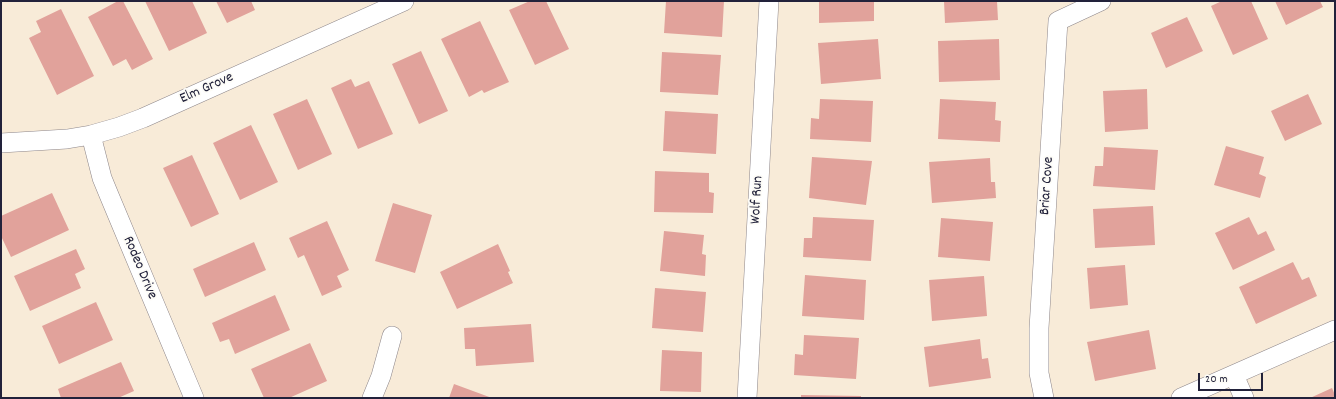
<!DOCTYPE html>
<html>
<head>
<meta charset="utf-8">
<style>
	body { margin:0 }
	#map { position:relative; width:1336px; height:399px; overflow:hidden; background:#f8ebd8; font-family:Dekko,sans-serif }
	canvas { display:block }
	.frame { position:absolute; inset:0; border:2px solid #22223b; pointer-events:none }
	.scale { position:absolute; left:1198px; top:373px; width:65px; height:18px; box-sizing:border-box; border:2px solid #22223b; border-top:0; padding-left:5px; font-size:12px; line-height:14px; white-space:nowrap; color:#22223b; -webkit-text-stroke:3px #fdfcf7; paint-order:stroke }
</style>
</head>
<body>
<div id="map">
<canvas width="1336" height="399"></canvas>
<div class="frame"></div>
<div class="scale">20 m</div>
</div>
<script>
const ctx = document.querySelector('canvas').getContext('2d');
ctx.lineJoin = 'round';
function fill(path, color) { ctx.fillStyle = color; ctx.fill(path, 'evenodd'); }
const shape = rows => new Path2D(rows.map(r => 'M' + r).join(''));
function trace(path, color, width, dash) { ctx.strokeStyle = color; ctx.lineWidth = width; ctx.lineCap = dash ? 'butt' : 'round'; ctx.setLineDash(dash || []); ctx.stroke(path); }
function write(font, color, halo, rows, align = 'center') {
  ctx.font = font + ' Dekko,sans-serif'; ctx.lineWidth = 3.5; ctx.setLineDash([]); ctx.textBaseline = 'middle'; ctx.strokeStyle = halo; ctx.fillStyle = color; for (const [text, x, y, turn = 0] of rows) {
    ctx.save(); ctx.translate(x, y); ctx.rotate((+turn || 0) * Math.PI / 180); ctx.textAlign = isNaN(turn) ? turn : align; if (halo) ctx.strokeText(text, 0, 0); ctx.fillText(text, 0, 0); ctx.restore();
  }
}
const building = shape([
	[118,1,123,1,153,59,132,70,126,59,113,66,88,17],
	[145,1,192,1,207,33,169,51],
	[216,1,251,1,255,10,227,23],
	[530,1,546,1,569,49,535,65,509,10],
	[666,1,724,1,722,37,664,33],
	[819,1,874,1,874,21,819,23],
	[944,1,997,1,998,20,945,23],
	[1222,1,1251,1,1268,39,1233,55,1211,6],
	[1275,1,1320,1,1323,7,1286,25],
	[61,9,94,76,57,95,29,38,41,32,36,21],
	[1187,17,1203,51,1166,68,1151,33],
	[480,21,509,82,484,93,482,90,469,97,441,39],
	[878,39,881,79,821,84,818,43],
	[999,39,1000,80,939,82,938,41],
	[421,51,448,111,419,124,392,64],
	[662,52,721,55,718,95,660,92],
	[351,79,355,87,369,81,393,134,358,149,331,88],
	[1147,89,1148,129,1105,132,1103,91],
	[1308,94,1322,124,1285,141,1271,111],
	[307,99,332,154,298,170,273,114],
	[820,99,873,101,871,142,810,139,811,118,819,119],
	[940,99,996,102,995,120,1001,121,1000,142,938,139],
	[665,111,718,114,716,154,663,151],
	[251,125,278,182,240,200,213,143],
	[1226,146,1264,157,1259,174,1266,177,1260,198,1214,185],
	[1104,147,1158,150,1155,190,1093,186,1095,166,1103,166],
	[192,155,219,214,191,227,163,168],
	[812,157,872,161,866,205,809,198],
	[990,158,991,182,995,182,996,198,932,203,929,162],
	[655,171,709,173,709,192,714,193,713,213,654,212],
	[52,193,69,230,11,257,1,236,1,216],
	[393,203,432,215,415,273,375,261],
	[1153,206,1155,245,1095,248,1093,209],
	[813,217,874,220,871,261,803,257,804,238,812,238],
	[1249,217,1258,235,1266,231,1275,250,1233,270,1215,233],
	[941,218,993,222,990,261,938,257],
	[327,221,349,270,337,276,342,287,322,296,304,255,298,258,289,238],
	[664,231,704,235,702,254,706,255,705,276,660,271],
	[254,242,266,270,205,297,193,269],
	[498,244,510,271,508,272,513,283,457,309,440,272],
	[76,249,85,269,75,274,81,288,30,311,14,276],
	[1293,262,1302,280,1309,277,1317,296,1256,324,1239,287],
	[1125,265,1128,305,1090,309,1087,268],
	[805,275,866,280,864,320,802,316],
	[984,276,987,316,932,321,929,280],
	[655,288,706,292,703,332,652,328],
	[275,295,290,330,235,354,229,339,220,342,212,323],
	[96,302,113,340,59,364,42,326],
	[531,324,534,362,476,366,475,349,465,349,464,328],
	[1149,330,1156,369,1095,381,1087,342],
	[804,335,859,338,856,379,794,375,795,354,803,355],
	[980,339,982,359,988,358,991,378,929,387,924,347],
	[310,343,327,381,289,398,264,398,251,369],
	[662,350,702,352,701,392,660,391],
	[121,362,134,391,118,398,61,398,58,389],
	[454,384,492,398,449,398],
	[1332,388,1335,395,1335,398,1310,398],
	[801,395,861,396,861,398,801,398]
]);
const street = shape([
	[91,135,102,178,109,195,194,398],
	[1,143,67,139,91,135,119,127,143,118,404,1],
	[1234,375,1244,398],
	[372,398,381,376,392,336],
	[747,398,769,1],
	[1044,398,1039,373,1039,328,1058,21,1101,1],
	[1181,398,1335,330]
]);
const streetNames = [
	["Elm Grove",207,89,-24],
	["Briar Cove",1048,186,-86],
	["Wolf Run",758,200,-87],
	["Rodeo Drive",139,268,67]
];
fill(building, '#e1a29b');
trace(street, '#8d868a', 20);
trace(street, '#fff', 19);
write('15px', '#22223b', '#fdfcf7', streetNames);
</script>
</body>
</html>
